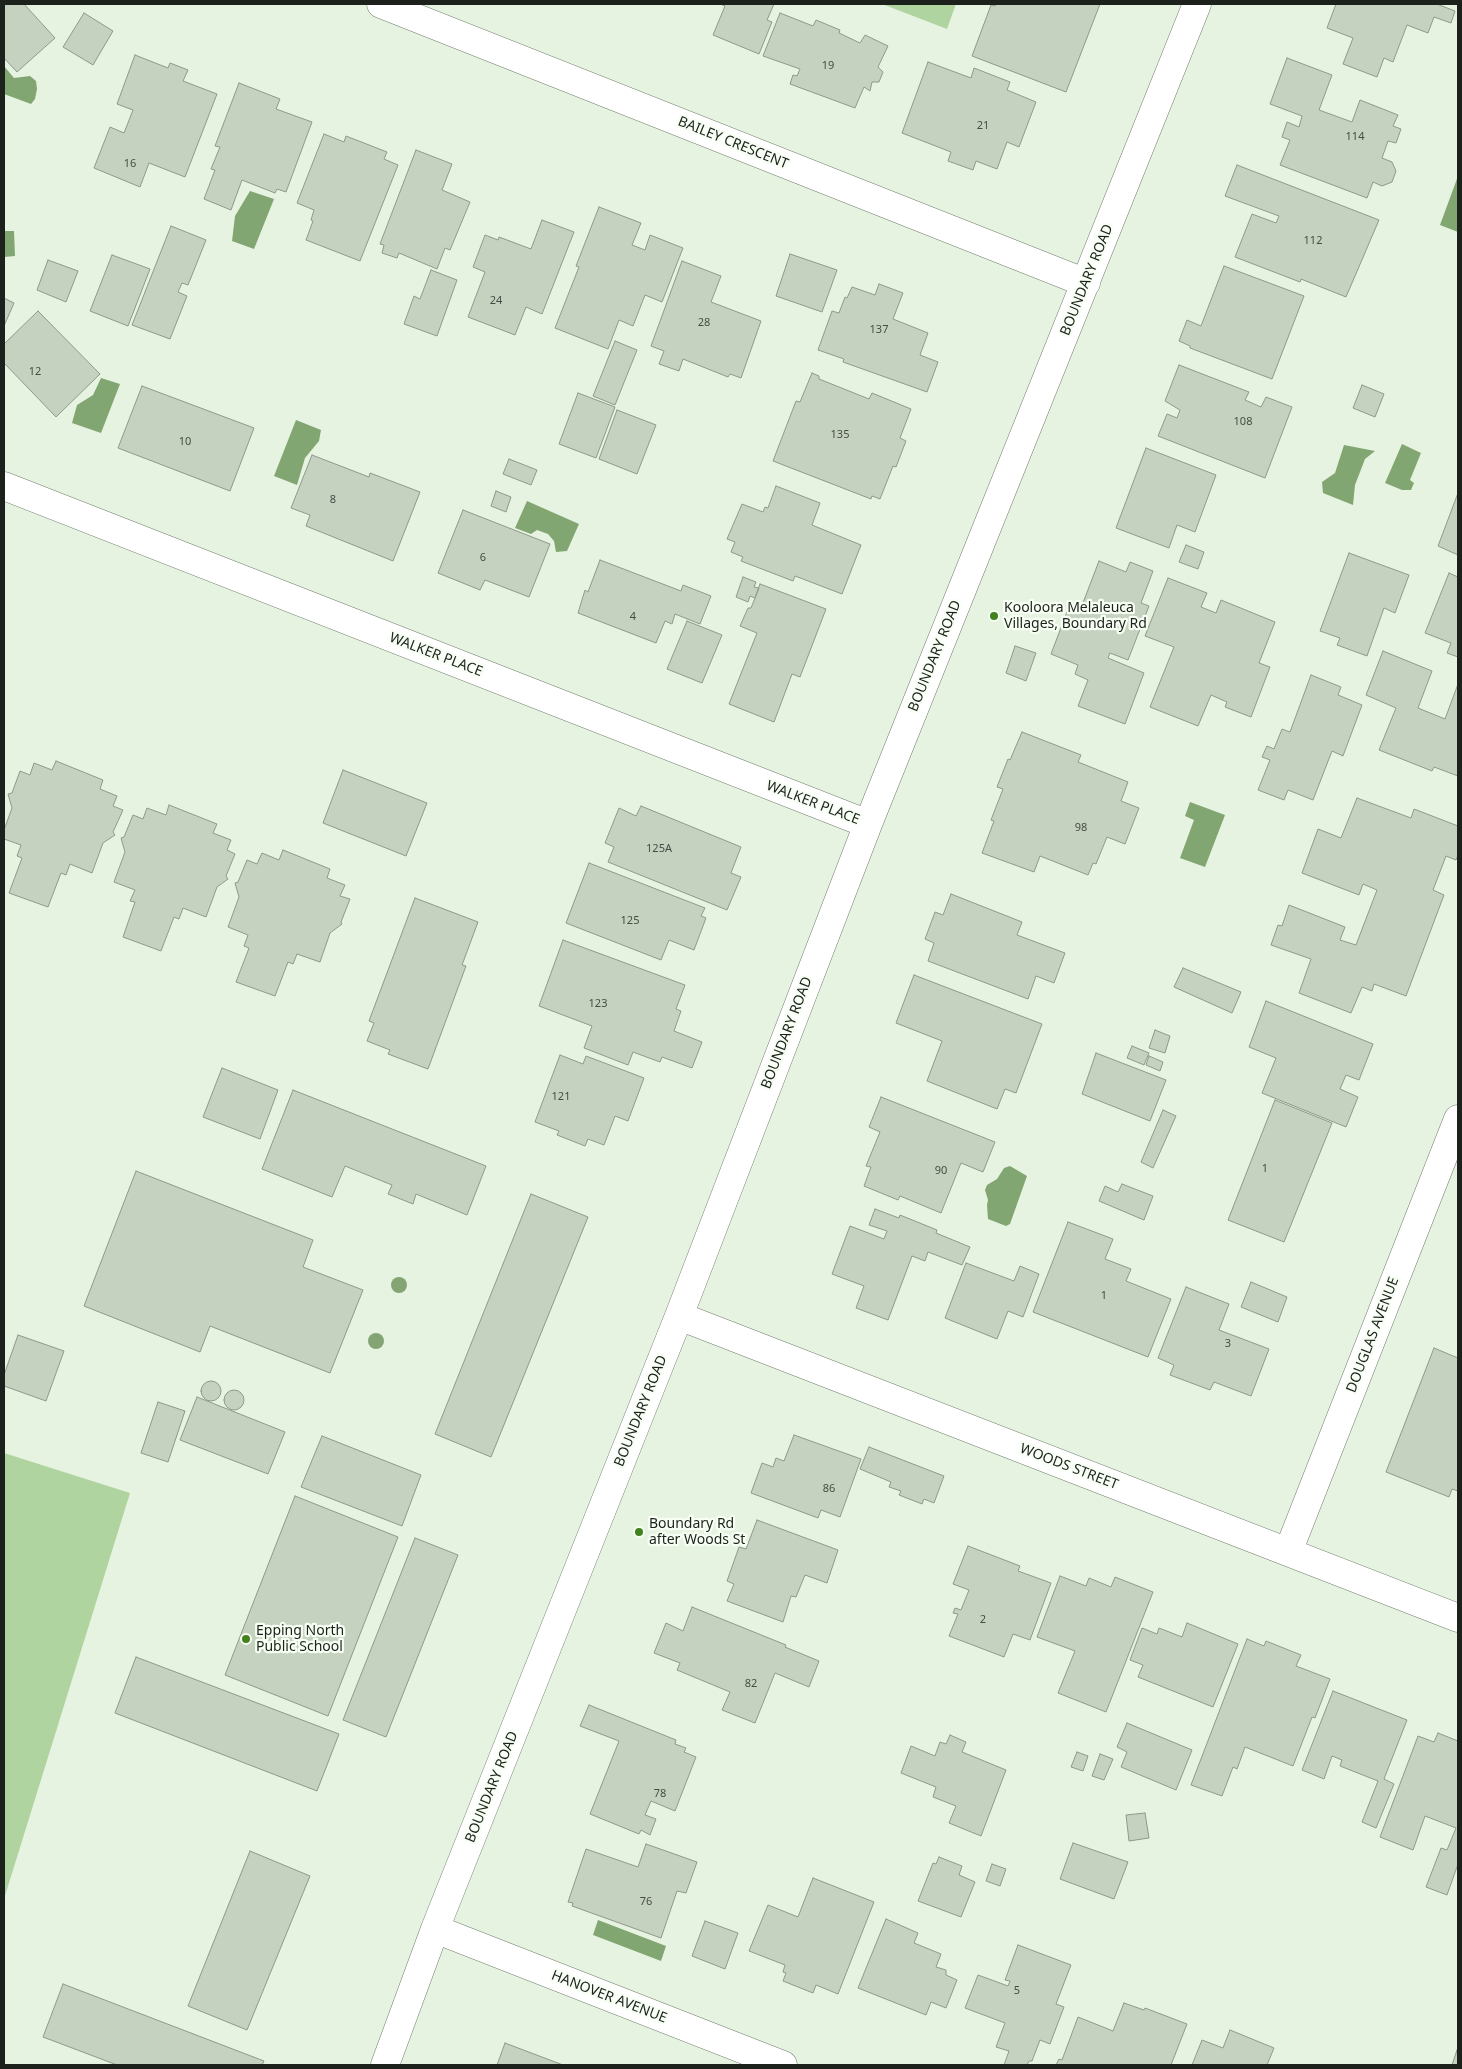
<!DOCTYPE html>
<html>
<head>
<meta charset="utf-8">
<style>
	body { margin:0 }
	#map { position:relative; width:1462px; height:2069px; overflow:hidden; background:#e7f3e1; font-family:"Noto Sans",sans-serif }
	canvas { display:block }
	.frame { position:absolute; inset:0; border:5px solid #1d211b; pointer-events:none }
</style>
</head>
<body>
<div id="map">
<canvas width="1462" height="2069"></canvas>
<div class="frame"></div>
</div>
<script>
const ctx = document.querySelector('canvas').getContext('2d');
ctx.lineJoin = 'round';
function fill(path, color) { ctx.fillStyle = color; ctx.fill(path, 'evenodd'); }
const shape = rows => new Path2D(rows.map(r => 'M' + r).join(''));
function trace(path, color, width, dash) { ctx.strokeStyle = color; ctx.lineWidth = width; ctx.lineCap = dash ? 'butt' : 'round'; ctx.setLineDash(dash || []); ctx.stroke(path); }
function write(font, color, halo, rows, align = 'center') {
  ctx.font = font + ' "Noto Sans",sans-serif'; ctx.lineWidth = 4.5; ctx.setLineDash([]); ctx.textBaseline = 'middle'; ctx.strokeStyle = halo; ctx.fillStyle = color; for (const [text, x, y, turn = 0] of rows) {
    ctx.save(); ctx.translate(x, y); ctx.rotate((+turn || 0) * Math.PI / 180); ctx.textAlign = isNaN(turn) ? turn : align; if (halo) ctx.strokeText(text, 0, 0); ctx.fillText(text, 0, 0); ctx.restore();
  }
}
const green = shape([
	[882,4,956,4,947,29],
	[4,1453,130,1493,4,1899]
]);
const water = shape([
	[4,66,14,78,30,76,36,81,37,89,35,99,31,104,4,94],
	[1458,176,1458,232,1440,225],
	[250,191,274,199,254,249,232,241,235,216],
	[4,231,14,231,15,256,4,257],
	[101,378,120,384,101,433,72,423,77,405,93,395],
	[296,420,321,430,319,441,305,458,297,485,274,476],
	[1402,444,1421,453,1410,480,1414,483,1411,490,1402,490,1385,483],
	[1344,445,1375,451,1365,459,1355,485,1353,505,1323,493,1322,482,1335,473],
	[527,501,579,524,567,551,556,552,554,541,548,534,537,530,531,534,515,528],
	[1190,802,1225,815,1205,867,1180,858,1194,820,1185,816],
	[1010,1166,1027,1176,1010,1224,1006,1226,988,1219,987,1205,988,1200,985,1190,987,1185,997,1179,1004,1168],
	[598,1920,666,1946,661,1961,593,1935]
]);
const building = shape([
	[4,4,24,4,55,38,17,72,4,58,4,4],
	[720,4,774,4,767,20,772,22,759,54,713,35,725,6,720,4],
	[996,4,1100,4,1066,92,972,56,991,5,995,6,996,4],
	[1336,4,1437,4,1455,11,1451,23,1434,17,1428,33,1407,25,1393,62,1384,58,1377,77,1343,64,1353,38,1327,28,1336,4],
	[84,13,113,31,93,65,63,47,84,13],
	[780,13,813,26,816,20,840,30,839,33,860,43,865,35,888,46,878,67,883,72,879,82,872,82,870,91,864,87,855,108,790,84,793,75,797,76,800,69,763,56,780,13],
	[135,55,168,68,170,63,188,70,183,81,217,94,185,177,149,163,140,187,94,168,110,127,124,133,133,110,117,104,135,55],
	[1287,58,1332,75,1319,110,1352,122,1360,100,1398,115,1393,126,1401,129,1396,143,1388,141,1382,158,1392,162,1396,171,1392,182,1382,186,1373,182,1367,198,1280,165,1290,140,1282,137,1287,122,1299,127,1302,116,1270,104,1287,58],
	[928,62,971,78,974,68,1010,82,1007,90,1036,102,1019,147,1007,142,997,169,976,161,973,170,948,161,951,152,902,133,928,62],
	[239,83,280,99,276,109,312,122,286,192,277,189,275,193,242,180,231,210,204,199,215,170,211,169,220,147,215,146,239,83],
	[324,134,344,142,346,136,387,152,384,159,398,165,360,261,306,240,313,221,311,220,314,210,297,203,324,134],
	[416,150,452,164,442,190,470,202,450,250,445,248,437,269,399,253,397,258,382,253,384,245,380,244,416,150],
	[1237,165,1379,220,1346,297,1301,279,1300,282,1235,257,1252,214,1276,223,1279,216,1225,196,1237,165],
	[599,207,641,223,632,245,645,250,650,235,683,248,662,302,645,295,633,326,619,320,608,349,555,328,579,267,576,266,599,207],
	[542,220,574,232,542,314,526,307,515,335,468,317,485,272,473,267,485,235,498,240,499,237,531,249,542,220],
	[171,226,206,240,188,285,182,283,178,292,187,296,170,339,132,325,171,226],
	[790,254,837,270,822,312,776,296,790,254],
	[112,255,150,269,128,326,90,311,112,255],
	[48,260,78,271,66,302,37,290,48,260],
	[682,261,721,276,711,302,761,321,741,378,730,374,728,377,683,359,679,371,659,364,664,351,651,346,682,261],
	[1224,266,1304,296,1272,379,1190,348,1190,346,1179,341,1187,320,1201,326,1224,266],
	[431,270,457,280,437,336,404,324,414,296,420,299,431,270],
	[879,284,903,293,893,319,928,333,920,355,938,362,927,392,843,362,844,359,818,350,832,311,839,313,845,297,847,298,852,287,875,295,879,284],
	[4,298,14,303,4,326,4,298],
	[38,311,100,374,56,417,4,363,4,344,38,311],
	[615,341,637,350,615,405,593,396,615,341],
	[1179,365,1249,392,1245,400,1261,407,1266,397,1292,407,1265,478,1158,436,1167,414,1177,418,1180,410,1165,401,1179,365],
	[812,373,819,376,819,379,869,399,872,393,911,409,900,438,906,441,896,467,893,466,880,499,872,496,871,499,773,461,796,401,800,402,812,373],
	[1362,385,1384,394,1375,417,1353,408,1362,385],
	[142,386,254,428,230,491,118,448,142,386],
	[578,393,615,407,596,458,559,444,578,393],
	[617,410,656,425,637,474,599,459,617,410],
	[1146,448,1216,475,1195,532,1177,525,1169,548,1116,528,1146,448],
	[312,455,369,477,370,473,420,492,393,561,306,526,310,515,291,508,312,455],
	[509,459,537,470,531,485,503,474,509,459],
	[776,486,820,503,812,525,861,545,842,594,795,576,793,581,741,561,743,557,731,552,735,542,727,539,742,504,763,512,765,507,768,508,776,486],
	[496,491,511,497,506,512,491,506,496,491],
	[1458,493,1458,555,1438,546,1458,493],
	[463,510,550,544,529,597,485,580,480,590,438,573,463,510],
	[1186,545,1204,552,1198,569,1179,562,1186,545],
	[1349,553,1409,575,1395,613,1384,608,1367,656,1337,645,1340,638,1320,631,1349,553],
	[600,560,681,591,683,585,711,596,700,624,675,614,672,624,665,621,656,643,578,613,585,590,588,592,600,560],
	[1099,561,1126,572,1130,562,1153,571,1141,603,1149,606,1128,660,1110,653,1108,658,1144,673,1125,724,1078,706,1088,680,1075,674,1078,665,1051,654,1070,604,1081,608,1099,561],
	[1449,573,1458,577,1458,657,1447,653,1451,643,1425,633,1449,573],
	[743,577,756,582,754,587,759,588,755,598,750,596,748,602,736,597,743,577],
	[1168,578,1207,593,1201,607,1216,613,1221,600,1275,622,1259,663,1270,667,1251,717,1225,707,1227,702,1211,695,1198,726,1150,707,1174,647,1145,636,1168,578],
	[760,584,826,609,800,677,792,674,774,722,729,704,757,633,740,626,748,608,751,608,755,598,760,584],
	[687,621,722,635,702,683,667,669,687,621],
	[1015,646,1036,653,1026,681,1006,673,1015,646],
	[1383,651,1432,671,1418,708,1445,719,1458,684,1458,776,1434,767,1432,771,1379,750,1396,708,1366,695,1383,651],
	[1311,675,1341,687,1338,695,1362,705,1343,756,1332,751,1313,800,1288,790,1284,800,1258,790,1270,760,1262,757,1267,746,1274,749,1282,729,1290,732,1311,675],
	[1022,732,1081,755,1078,762,1128,782,1121,801,1139,808,1125,844,1107,837,1096,864,1093,863,1088,875,1040,856,1034,872,982,853,994,821,991,820,1003,789,997,787,1008,759,1010,760,1022,732],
	[56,761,103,780,100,789,117,796,113,806,123,810,113,832,115,835,103,843,92,873,70,864,66,875,61,873,48,907,9,893,22,858,17,856,21,845,4,839,4,830,12,808,8,794,12,793,20,771,30,775,34,763,52,770,56,761],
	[343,770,427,803,406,856,323,823,343,770],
	[1357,798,1411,818,1414,809,1458,826,1458,855,1456,860,1446,856,1433,890,1444,895,1406,996,1374,984,1372,991,1362,987,1351,1013,1299,993,1311,959,1271,945,1278,925,1282,926,1289,905,1345,927,1340,940,1356,945,1377,890,1363,884,1359,895,1302,873,1318,829,1341,838,1357,798],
	[169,805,217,824,213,833,231,840,227,850,235,854,226,876,228,879,217,887,206,917,183,908,179,919,174,917,161,951,123,937,135,902,130,901,135,890,114,882,125,852,121,838,124,837,133,815,143,819,147,808,166,815,169,805],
	[641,806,741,847,731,873,741,877,727,910,608,862,614,847,605,843,619,808,636,816,641,806],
	[283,850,330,869,327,878,345,885,340,896,350,899,341,922,342,924,330,933,320,962,297,954,293,964,288,962,275,996,236,982,249,948,244,946,248,935,228,927,239,897,235,883,238,882,247,860,257,864,262,853,279,860,283,850],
	[589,863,705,908,701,916,706,918,694,950,669,940,661,960,566,923,589,863],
	[951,894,1022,922,1017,935,1065,953,1054,983,1036,976,1028,999,928,961,934,943,925,939,935,912,943,915,951,894],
	[415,898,478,922,462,965,466,966,428,1069,388,1054,390,1050,367,1041,374,1023,369,1021,415,898],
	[563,940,685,985,676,1009,681,1011,674,1031,702,1042,692,1068,662,1057,660,1062,633,1052,628,1065,584,1048,592,1026,539,1006,563,940],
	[1183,968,1241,992,1232,1013,1174,987,1183,968],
	[914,975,1042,1024,1016,1093,1005,1089,997,1109,927,1081,942,1041,896,1023,914,975],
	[1266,1001,1373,1044,1359,1080,1346,1075,1340,1089,1358,1097,1346,1127,1262,1093,1276,1058,1249,1047,1266,1001],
	[1155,1030,1170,1036,1165,1053,1149,1048,1155,1030],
	[1132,1046,1149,1053,1144,1065,1127,1058,1132,1046],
	[1096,1053,1166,1080,1150,1121,1082,1094,1096,1053],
	[560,1055,583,1064,586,1056,644,1078,628,1121,615,1116,604,1145,588,1139,585,1146,557,1135,559,1131,535,1122,560,1055],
	[1149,1056,1163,1062,1160,1071,1146,1065,1149,1056],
	[222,1068,278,1090,260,1139,203,1117,222,1068],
	[293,1090,486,1166,467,1215,416,1194,413,1204,388,1194,392,1185,345,1166,332,1197,262,1169,293,1090],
	[881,1097,995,1142,983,1172,961,1163,941,1213,900,1196,898,1200,864,1186,871,1167,866,1166,880,1132,869,1127,881,1097],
	[1275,1100,1332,1123,1284,1242,1228,1220,1275,1100],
	[1163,1110,1176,1116,1153,1168,1141,1162,1163,1110],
	[136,1171,313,1240,303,1267,363,1290,330,1373,210,1326,200,1352,84,1306,136,1171],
	[1122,1184,1153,1196,1144,1220,1099,1201,1105,1186,1118,1192,1122,1184],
	[531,1194,588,1217,491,1457,435,1434,531,1194],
	[875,1209,899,1218,900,1215,937,1230,936,1233,970,1247,962,1265,928,1252,925,1261,912,1256,888,1320,856,1308,864,1286,832,1274,850,1226,884,1239,887,1231,869,1225,875,1209],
	[1068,1222,1113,1239,1105,1259,1131,1269,1126,1281,1171,1299,1148,1357,1033,1312,1068,1222],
	[966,1263,1014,1281,1020,1266,1039,1274,1023,1317,1008,1311,997,1339,945,1318,966,1263],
	[1251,1282,1287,1297,1278,1322,1241,1307,1251,1282],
	[1186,1287,1229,1304,1219,1330,1269,1349,1251,1396,1214,1382,1210,1390,1170,1375,1174,1365,1158,1358,1186,1287],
	[18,1335,64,1351,46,1401,4,1386,4,1375,18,1335],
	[1434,1348,1458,1358,1458,1491,1452,1489,1449,1497,1386,1472,1434,1348],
	'201 1391a10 10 0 1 1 20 0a10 10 0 1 1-20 0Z',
	'224 1400a10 10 0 1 1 20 0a10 10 0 1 1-20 0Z',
	[197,1397,285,1432,268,1474,180,1440,197,1397],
	[158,1402,185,1411,168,1462,141,1453,158,1402],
	[794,1435,861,1459,840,1517,821,1510,818,1518,751,1493,762,1463,773,1467,776,1458,784,1461,794,1435],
	[322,1436,421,1475,402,1526,301,1487,322,1436],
	[869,1447,944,1476,934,1503,924,1499,922,1504,899,1495,901,1491,889,1487,891,1482,860,1469,869,1447],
	[295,1496,398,1537,328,1716,225,1675,295,1496],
	[757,1520,838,1550,827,1583,805,1575,796,1597,791,1596,783,1622,727,1601,734,1584,727,1581,739,1547,746,1549,757,1520],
	[415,1538,458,1555,386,1737,343,1720,415,1538],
	[968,1546,1020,1566,1018,1571,1051,1583,1030,1640,1013,1634,1004,1657,949,1636,958,1614,953,1613,955,1608,961,1610,969,1590,953,1584,968,1546],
	[1060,1576,1086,1586,1089,1578,1111,1587,1115,1577,1153,1592,1106,1712,1058,1693,1075,1651,1037,1637,1060,1576],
	[692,1607,786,1645,785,1647,819,1661,809,1687,775,1673,755,1723,722,1710,730,1692,677,1670,680,1663,654,1653,666,1623,683,1631,692,1607],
	[1187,1623,1238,1644,1213,1707,1138,1677,1143,1665,1130,1660,1142,1628,1157,1634,1159,1628,1182,1637,1187,1623],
	[1247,1639,1264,1646,1266,1641,1301,1655,1296,1666,1330,1679,1315,1718,1312,1717,1293,1766,1245,1747,1237,1769,1233,1767,1222,1796,1191,1785,1247,1639],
	[136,1657,339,1734,317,1791,115,1713,136,1657],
	[1333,1691,1407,1720,1384,1779,1394,1784,1376,1828,1362,1822,1378,1781,1340,1766,1342,1760,1332,1756,1324,1779,1302,1770,1333,1691],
	[589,1705,676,1740,675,1744,686,1748,684,1752,696,1757,675,1811,651,1801,645,1815,656,1819,650,1835,641,1830,639,1834,590,1814,619,1741,580,1726,589,1705],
	[1127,1723,1192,1750,1176,1790,1121,1767,1127,1752,1117,1747,1127,1723],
	[1438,1733,1458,1741,1458,1864,1447,1895,1426,1887,1441,1848,1447,1850,1456,1828,1425,1816,1413,1850,1380,1837,1418,1736,1434,1742,1438,1733],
	[950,1735,966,1742,962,1752,1006,1770,981,1836,949,1823,956,1806,933,1797,936,1787,901,1773,911,1746,935,1756,940,1742,946,1744,950,1735],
	[1077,1752,1088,1756,1083,1771,1071,1767,1077,1752],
	[1100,1754,1113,1759,1104,1780,1092,1776,1100,1754],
	[1145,1813,1149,1838,1129,1841,1126,1815,1145,1813],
	[1073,1843,1128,1862,1114,1899,1060,1879,1073,1843],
	[646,1844,697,1862,686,1893,677,1891,661,1938,572,1906,573,1903,568,1902,586,1849,638,1867,646,1844],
	[250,1851,310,1876,247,2030,188,2006,250,1851],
	[939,1857,962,1866,959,1875,975,1882,961,1917,918,1901,933,1863,936,1864,939,1857],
	[992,1864,1006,1869,1000,1886,986,1881,992,1864],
	[813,1878,874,1902,838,1994,816,1985,813,1993,783,1981,786,1973,783,1972,785,1965,749,1951,768,1905,798,1917,813,1878],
	[886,1919,918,1933,914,1943,941,1954,936,1967,946,1970,946,1975,957,1980,946,2008,931,2002,926,2015,858,1988,886,1919],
	[705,1921,738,1933,725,1969,692,1956,705,1921],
	[1018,1945,1071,1965,1056,2004,1064,2007,1050,2044,1040,2040,1032,2061,1029,2061,1027,2065,1004,2065,1009,2051,996,2047,1005,2023,965,2008,978,1975,1008,1986,1010,1981,1005,1980,1018,1945],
	[63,1984,264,2061,262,2065,117,2065,43,2037,63,1984],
	[1124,2003,1144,2010,1145,2008,1187,2024,1171,2065,1056,2065,1059,2059,1062,2060,1078,2017,1113,2031,1124,2003],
	[1230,2030,1274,2048,1267,2065,1192,2065,1202,2040,1223,2048,1230,2030],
	[505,2043,563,2065,497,2065,505,2043],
	[1457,2050,1458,2065,1452,2065,1457,2050]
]);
const minor = shape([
	[381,4,1086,283],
	[4,486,868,824],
	[679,1316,1458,1618],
	[1288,1552,1458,1119],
	[435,1929,783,2065],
	[385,2065,435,1929,679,1316,868,824,1197,4]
]);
const trees = [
	[399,1285],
	[376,1341]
];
const markers = [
	[994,616,5,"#43801e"],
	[639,1532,5,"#43801e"],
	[246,1639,5,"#43801e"]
];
const numberNames = [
	["19",828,66],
	["21",983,126],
	["114",1355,137],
	["16",130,164],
	["112",1313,241],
	["24",496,301],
	["28",704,323],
	["137",879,330],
	["12",35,372],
	["108",1243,422],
	["135",840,435],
	["10",185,442],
	["8",333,500],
	["6",483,558],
	["4",633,617],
	["98",1081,828],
	["125A",659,849],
	["125",630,921],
	["123",598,1004],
	["121",561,1097],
	["1",1265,1169],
	["90",941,1171],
	["1",1104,1296],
	["3",1228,1344],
	["86",829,1489],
	["2",983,1620],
	["82",751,1684],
	["78",660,1794],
	["76",646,1902],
	["5",1017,1991]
];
const streetNames = [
	["BAILEY CRESCENT",733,143,22],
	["BOUNDARY ROAD",1087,280,-68],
	["WALKER PLACE",436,655,21],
	["BOUNDARY ROAD",935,656,-68],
	["WALKER PLACE",813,803,21],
	["BOUNDARY ROAD",787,1033,-69],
	["DOUGLAS AVENUE",1373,1335,-69],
	["BOUNDARY ROAD",641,1411,-68],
	["WOODS STREET",1069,1467,21],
	["BOUNDARY ROAD",492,1787,-68],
	["HANOVER AVENUE",609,1997,21]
];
const poiNames = [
	["Kooloora Melaleuca",1004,608],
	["Villages, Boundary Rd",1004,624],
	["Boundary Rd",649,1524],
	["after Woods St",649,1540],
	["Epping North",256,1631],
	["Public School",256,1647]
];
fill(green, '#b0d4a0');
fill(water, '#81a671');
fill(building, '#c5d2c0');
trace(building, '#8e9989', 1);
trace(minor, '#737f6f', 29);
trace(minor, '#fff', 28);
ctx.fillStyle = '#85a474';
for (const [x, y] of trees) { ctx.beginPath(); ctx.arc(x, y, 8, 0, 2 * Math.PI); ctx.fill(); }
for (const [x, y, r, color] of markers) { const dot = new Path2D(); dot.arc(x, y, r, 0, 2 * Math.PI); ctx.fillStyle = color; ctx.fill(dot); trace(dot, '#f7fff4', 2); }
write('11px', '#474d44', null, numberNames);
write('14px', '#1d211b', '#f7fff4', streetNames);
write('14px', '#1d211b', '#f7fff4', poiNames, 'left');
</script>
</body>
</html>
